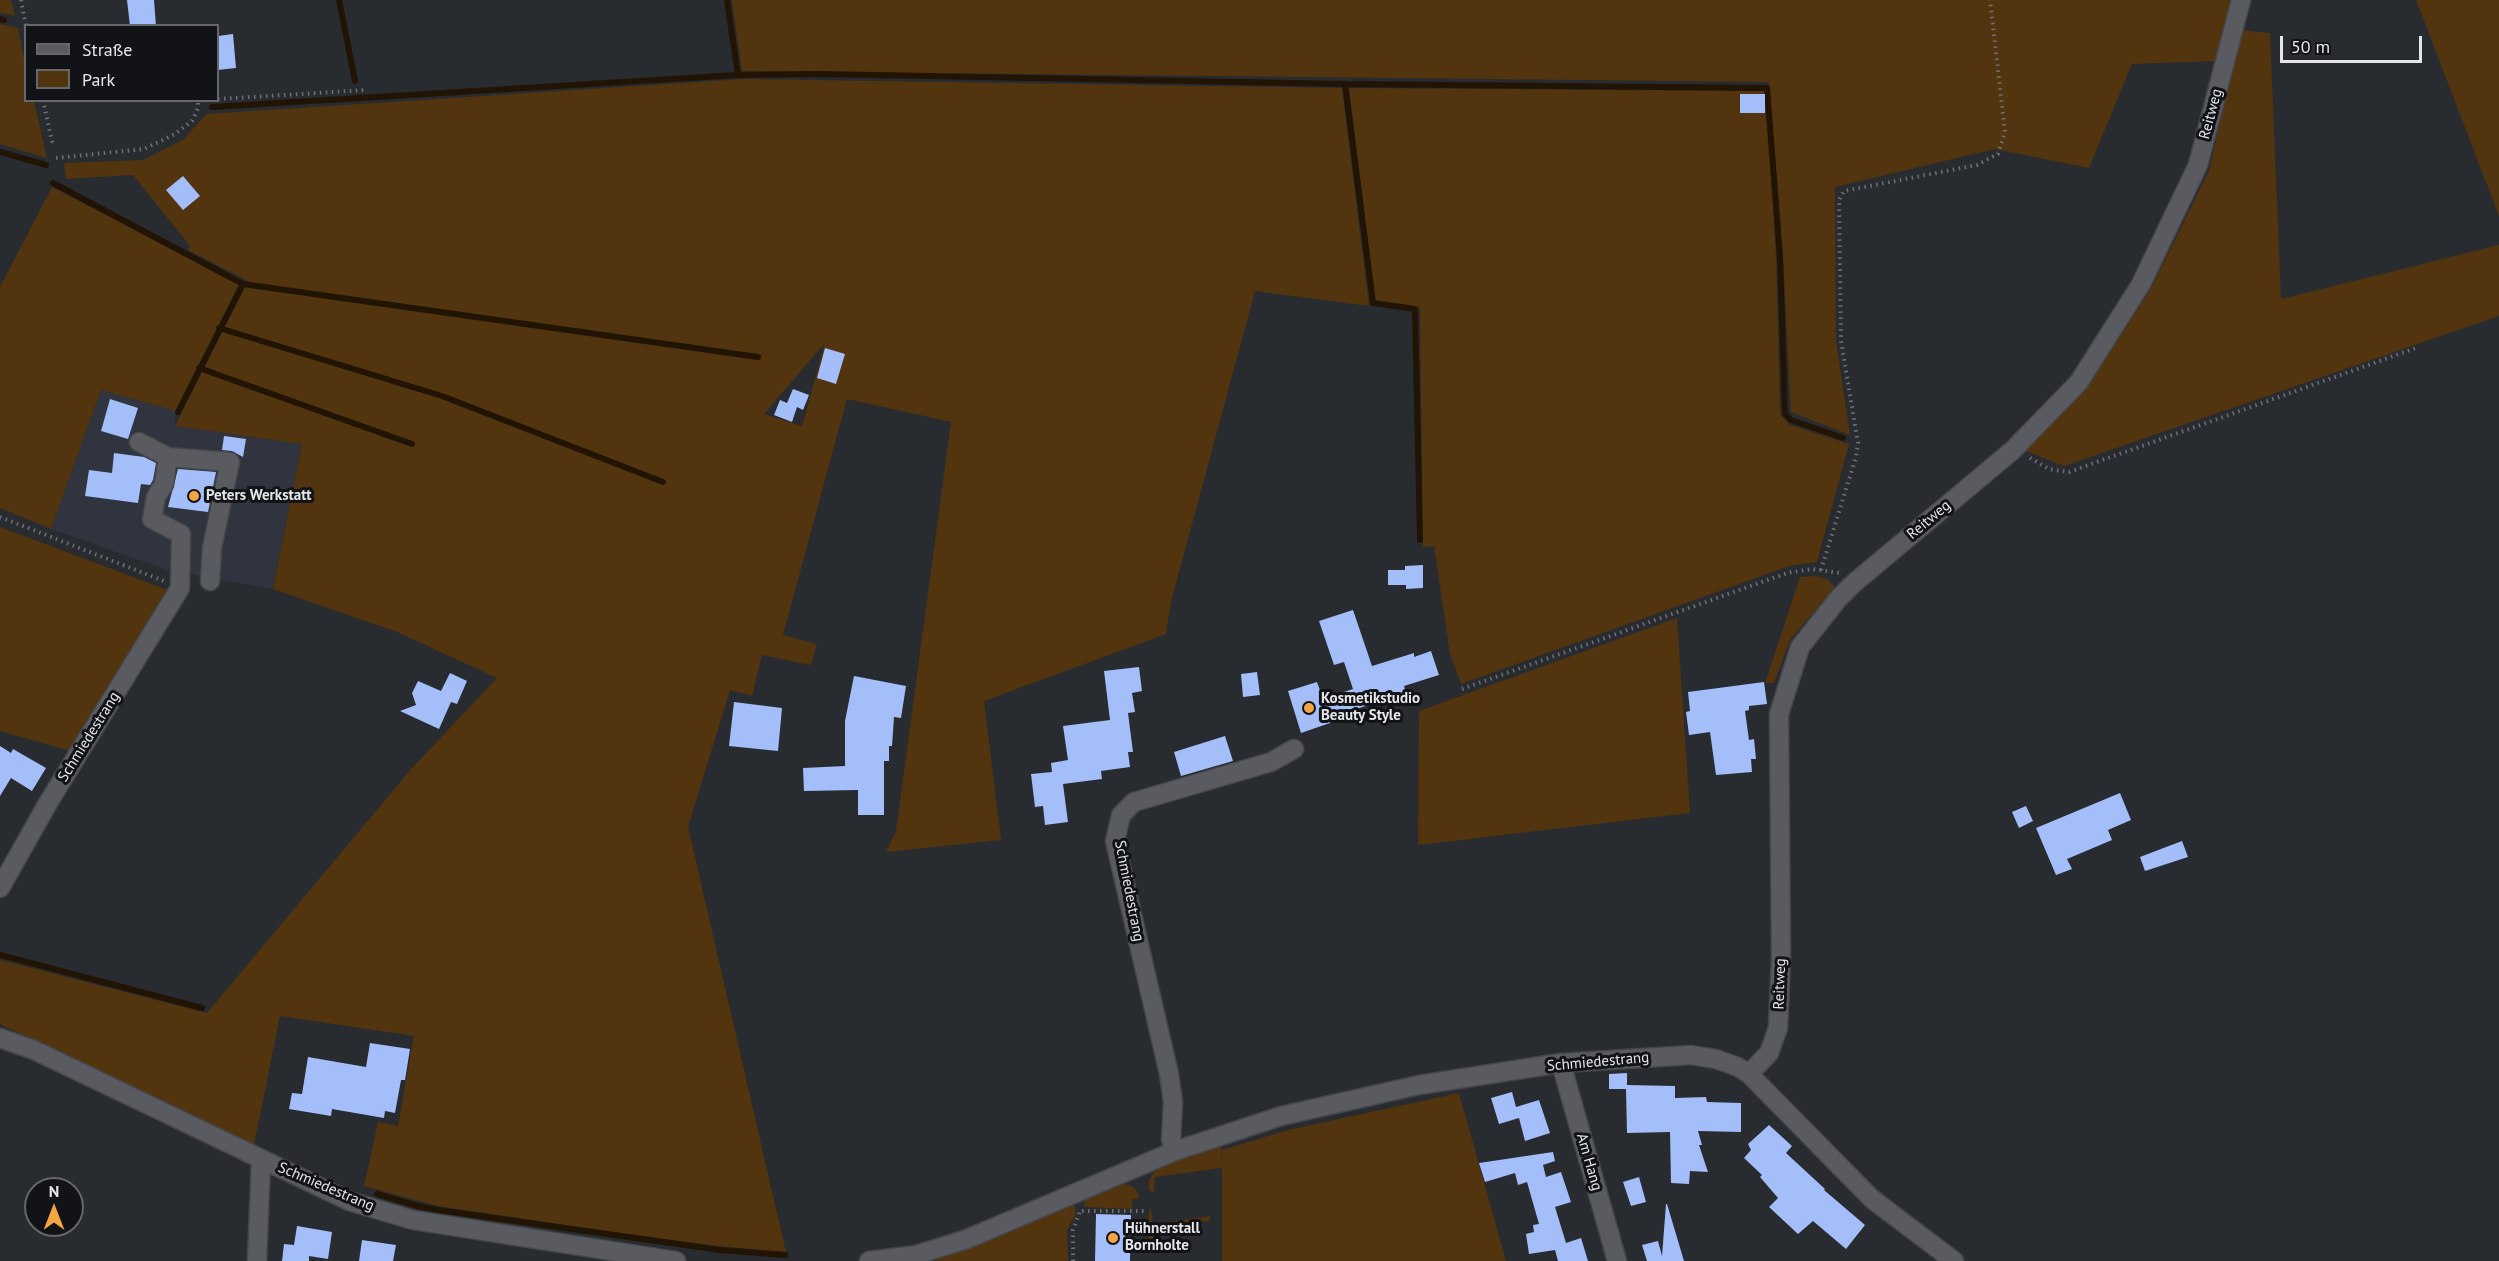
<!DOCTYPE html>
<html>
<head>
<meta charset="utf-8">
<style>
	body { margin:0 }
	#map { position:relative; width:2499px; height:1261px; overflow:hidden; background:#282b30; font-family:"PT Sans",sans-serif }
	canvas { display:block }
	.legend { position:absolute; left:24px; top:24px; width:195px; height:78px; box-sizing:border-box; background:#121316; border:2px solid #66676a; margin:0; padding:8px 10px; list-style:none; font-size:18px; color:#e4e6e9 }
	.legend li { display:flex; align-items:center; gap:12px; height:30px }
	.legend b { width:30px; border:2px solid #66676a }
	.north { position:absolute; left:24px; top:1177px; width:60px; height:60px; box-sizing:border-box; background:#121316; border:2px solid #66676a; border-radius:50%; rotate:0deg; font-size:16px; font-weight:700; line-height:24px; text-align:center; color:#e4e6e9 }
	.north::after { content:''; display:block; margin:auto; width:21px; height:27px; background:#f3a443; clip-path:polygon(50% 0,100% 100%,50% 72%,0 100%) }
	.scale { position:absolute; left:2280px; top:36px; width:142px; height:27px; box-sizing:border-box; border:3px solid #e4e6e9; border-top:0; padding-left:8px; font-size:18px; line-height:21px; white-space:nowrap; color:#e4e6e9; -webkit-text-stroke:4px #121316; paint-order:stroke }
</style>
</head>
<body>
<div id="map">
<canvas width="2499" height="1261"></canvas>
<ul class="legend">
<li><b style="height:8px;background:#595b61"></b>Straße</li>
<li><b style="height:16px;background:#52340e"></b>Park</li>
</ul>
<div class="north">N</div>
<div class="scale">50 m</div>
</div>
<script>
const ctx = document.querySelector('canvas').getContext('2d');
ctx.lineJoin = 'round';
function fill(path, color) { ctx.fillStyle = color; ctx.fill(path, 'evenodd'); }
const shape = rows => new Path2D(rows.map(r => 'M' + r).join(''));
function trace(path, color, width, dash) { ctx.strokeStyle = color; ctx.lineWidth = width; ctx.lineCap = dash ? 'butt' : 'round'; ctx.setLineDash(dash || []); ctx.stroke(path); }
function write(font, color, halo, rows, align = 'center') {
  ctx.font = font + ' "PT Sans",sans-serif'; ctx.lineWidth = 6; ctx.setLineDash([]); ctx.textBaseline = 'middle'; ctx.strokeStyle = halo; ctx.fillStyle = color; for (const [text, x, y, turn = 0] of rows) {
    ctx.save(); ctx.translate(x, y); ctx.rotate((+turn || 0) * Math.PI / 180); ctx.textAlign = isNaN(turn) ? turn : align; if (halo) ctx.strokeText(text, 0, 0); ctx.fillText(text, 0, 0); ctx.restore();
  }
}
const built = shape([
	[101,390,176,411,175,426,302,444,273,589,167,570,51,529]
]);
const green = shape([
	[0,0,11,0,15,16,0,13],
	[732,0,2233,0,2217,61,2132,64,2089,168,1995,149,1835,187,1836,341,1850,435,1791,412,1783,256,1769,82,742,71],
	[2416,0,2499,0,2499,216],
	[0,24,18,28,25,63,26,100,34,101,47,158,0,144],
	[2241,30,2270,33,2281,299,2499,245,2499,316,2064,466,2026,451,2087,387,2149,292,2209,171],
	[744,79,1342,88,1369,306,1255,291,1171,602,1166,634,984,701,1001,840,886,852,896,831,951,422,847,399,783,635,817,644,811,665,762,655,752,696,730,690,688,827,786,1252,718,1246,612,1232,438,1206,364,1186,378,1122,398,1126,414,1036,280,1016,254,1145,0,1024,0,960,207,1013,412,768,497,678,397,632,273,589,302,444,175,426,248,281,188,250,190,246,133,175,66,179,64,163,143,160,183,140,206,114],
	[825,343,802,426,764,414],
	[1349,88,1767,91,1776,256,1780,414,1790,425,1849,444,1817,562,1789,566,1461,684,1450,654,1434,546,1423,547,1420,307,1375,300],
	[52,187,239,284,176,411,101,390,51,529,0,508,0,287],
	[0,527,173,592,74,752,0,731],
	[1816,576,1827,579,1835,587,1790,640,1774,683,1765,683,1800,577],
	[1677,618,1690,813,1418,845,1419,711],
	[1459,1093,1506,1261,1222,1261,1222,1168,1155,1177,1154,1193,1149,1190,1149,1180,1159,1165,1221,1143,1222,1168,1222,1150,1288,1130],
	[1125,1184,1133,1187,1138,1192,1139,1199,1132,1199,1132,1209,1084,1207,1085,1198],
	[1074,1204,1076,1214,1067,1230,1068,1261,936,1261,935,1257,973,1244],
	[1149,1209,1151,1209,1153,1224,1210,1216,1210,1221,1153,1227,1153,1241,1149,1241]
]);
const stream = shape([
	[339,0,355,81],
	[0,19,4,20],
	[738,75,819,74,1345,84,1767,88,1780,258,1785,414,1791,420,1843,438],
	[1345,84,1373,303,1415,309,1420,540],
	[212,107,738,75,727,0],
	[0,152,46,165],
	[53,183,243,284,758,357],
	[219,328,442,396,663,482],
	[199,368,412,444],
	[178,412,243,284],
	[0,955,202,1008],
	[377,1194,418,1206,438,1210,720,1250,785,1255]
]);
const building = shape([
	[127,0,154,0,156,26,130,26],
	[233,34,236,68,218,70,218,36],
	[1740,94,1765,94,1765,113,1740,113],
	[183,176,200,196,183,210,166,190],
	[825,348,845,354,836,384,817,378],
	[793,389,809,395,803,410,797,407,792,422,774,415,780,400,787,403],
	[110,399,138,408,128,439,101,431],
	[224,436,246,439,243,457,232,451,222,450],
	[114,453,144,457,156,463,153,480,150,485,141,484,138,503,85,496,89,470,112,473],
	[178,469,216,472,208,512,168,507],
	[1423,565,1423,588,1406,589,1406,585,1388,585,1388,570,1405,570,1405,566],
	[1353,610,1372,666,1414,653,1414,657,1431,651,1439,675,1404,686,1406,693,1328,718,1330,723,1301,733,1288,691,1317,682,1323,699,1353,689,1344,662,1334,665,1319,621],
	[1139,667,1142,691,1132,693,1135,712,1128,713,1133,752,1128,752,1130,767,1101,771,1102,779,1063,784,1068,822,1045,825,1043,806,1035,807,1031,774,1052,772,1051,763,1068,760,1063,726,1110,720,1104,671],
	[1257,672,1260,695,1243,697,1241,674],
	[450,673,467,681,457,704,451,702,439,729,400,711,416,705,412,693,418,681,441,691],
	[854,676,906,686,901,718,894,717,892,746,889,746,889,761,884,761,884,815,858,815,858,790,804,791,803,768,845,766,845,721],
	[1764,682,1767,704,1749,706,1749,710,1745,711,1749,740,1754,739,1756,759,1751,759,1752,772,1716,775,1710,732,1689,735,1686,712,1690,711,1688,692],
	[734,702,782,708,778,751,729,746],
	[1225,736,1233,761,1181,776,1174,752],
	[0,746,11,753,13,749,46,768,32,791,11,778,0,796],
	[2120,793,2131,820,2108,830,2112,840,2067,859,2072,869,2056,875,2036,828],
	[2026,806,2033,821,2019,828,2012,812],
	[2182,841,2188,857,2145,871,2140,857],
	[370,1043,410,1049,405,1080,401,1080,395,1113,385,1111,384,1118,332,1109,331,1116,289,1109,292,1093,302,1094,308,1057,366,1067],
	[1627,1073,1627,1085,1675,1086,1675,1098,1706,1097,1707,1102,1741,1103,1741,1132,1698,1131,1702,1145,1699,1145,1708,1172,1690,1171,1689,1184,1671,1183,1670,1132,1627,1133,1626,1089,1609,1089,1609,1074],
	[1512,1092,1516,1107,1539,1100,1550,1133,1525,1141,1519,1118,1499,1124,1491,1098],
	[1769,1125,1792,1146,1786,1153,1825,1189,1824,1190,1865,1225,1846,1249,1813,1221,1798,1234,1769,1207,1778,1198,1760,1177,1762,1175,1744,1158,1751,1150,1748,1144],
	[1553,1152,1555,1161,1543,1165,1546,1177,1561,1172,1571,1202,1555,1207,1566,1243,1581,1238,1588,1261,1558,1261,1555,1250,1529,1254,1526,1234,1534,1232,1533,1225,1539,1224,1527,1182,1518,1185,1515,1173,1485,1182,1479,1163],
	[1639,1177,1646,1202,1631,1206,1623,1182],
	[1666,1204,1667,1204,1684,1261,1647,1261,1642,1245,1658,1241,1662,1256],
	[1096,1214,1131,1215,1130,1261,1095,1261],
	[297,1226,332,1232,328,1259,309,1256,309,1261,282,1261,284,1244,294,1245],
	[362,1240,396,1245,393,1261,359,1261]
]);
const path = shape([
	[21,0,26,26],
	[218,99,366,90],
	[43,100,53,146],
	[56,158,144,149,175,134,192,121,198,108,198,100],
	[2030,458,2049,469,2069,472,2416,348],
	[0,517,164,581],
	[1821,570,1856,457,1858,443,1841,341,1839,200,1844,191,1977,165,1998,154,2005,132,1990,0],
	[1462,689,1787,573,1812,569,1840,573],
	[1082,1211,1145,1211],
	[1073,1261,1073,1230,1080,1211]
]);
const minor = shape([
	[139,442,168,457,230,462,212,548,210,581],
	[0,888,48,803,180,588,181,534,152,519,156,497,164,484,168,457],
	[0,1038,34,1050,349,1201,413,1220,676,1261],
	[1561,1063,1617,1261],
	[1749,1074,1769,1053,1778,1028,1781,959,1779,714,1800,647,1838,599,1854,583,2013,450,2079,382,2141,284,2198,165,2241,0],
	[1175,1151,1171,1140,1173,1102,1169,1074,1115,841,1121,815,1134,802,1271,762,1294,749],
	[257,1261,261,1160],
	[869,1261,916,1255,967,1239,1175,1151,1281,1116,1419,1085,1561,1063,1691,1055,1716,1059,1738,1067,1749,1074,1872,1199,1954,1261]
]);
const markers = [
	[194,496,6,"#f3a443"],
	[1309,708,6,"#f3a443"],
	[1113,1238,6,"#f3a443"]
];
const streetNames = [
	["Reitweg",2211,114,-75],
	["Reitweg",1929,520,-40],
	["Schmiedestrang",89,737,-58],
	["Schmiedestrang",1129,891,79],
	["Reitweg",1780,984,-88],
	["Schmiedestrang",1598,1062,-5],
	["Am Hang",1589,1162,74],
	["Schmiedestrang",326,1187,23]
];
const poiNames = [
	["Peters Werkstatt",206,496],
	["Kosmetikstudio",1321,699],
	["Beauty Style",1321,716],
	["Hühnerstall",1125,1229],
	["Bornholte",1125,1246]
];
fill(built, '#30343e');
fill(green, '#52340e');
trace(stream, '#221404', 6);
fill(building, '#a4befa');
trace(minor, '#44464a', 21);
trace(path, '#6f7176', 4, [1.5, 4.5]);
trace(minor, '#595b61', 18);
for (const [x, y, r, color] of markers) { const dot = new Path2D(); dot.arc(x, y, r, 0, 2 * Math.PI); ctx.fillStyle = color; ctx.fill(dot); trace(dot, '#121316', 2); }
write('15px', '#e4e6e9', '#121316', streetNames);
write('bold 15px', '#e4e6e9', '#121316', poiNames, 'left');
</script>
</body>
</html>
